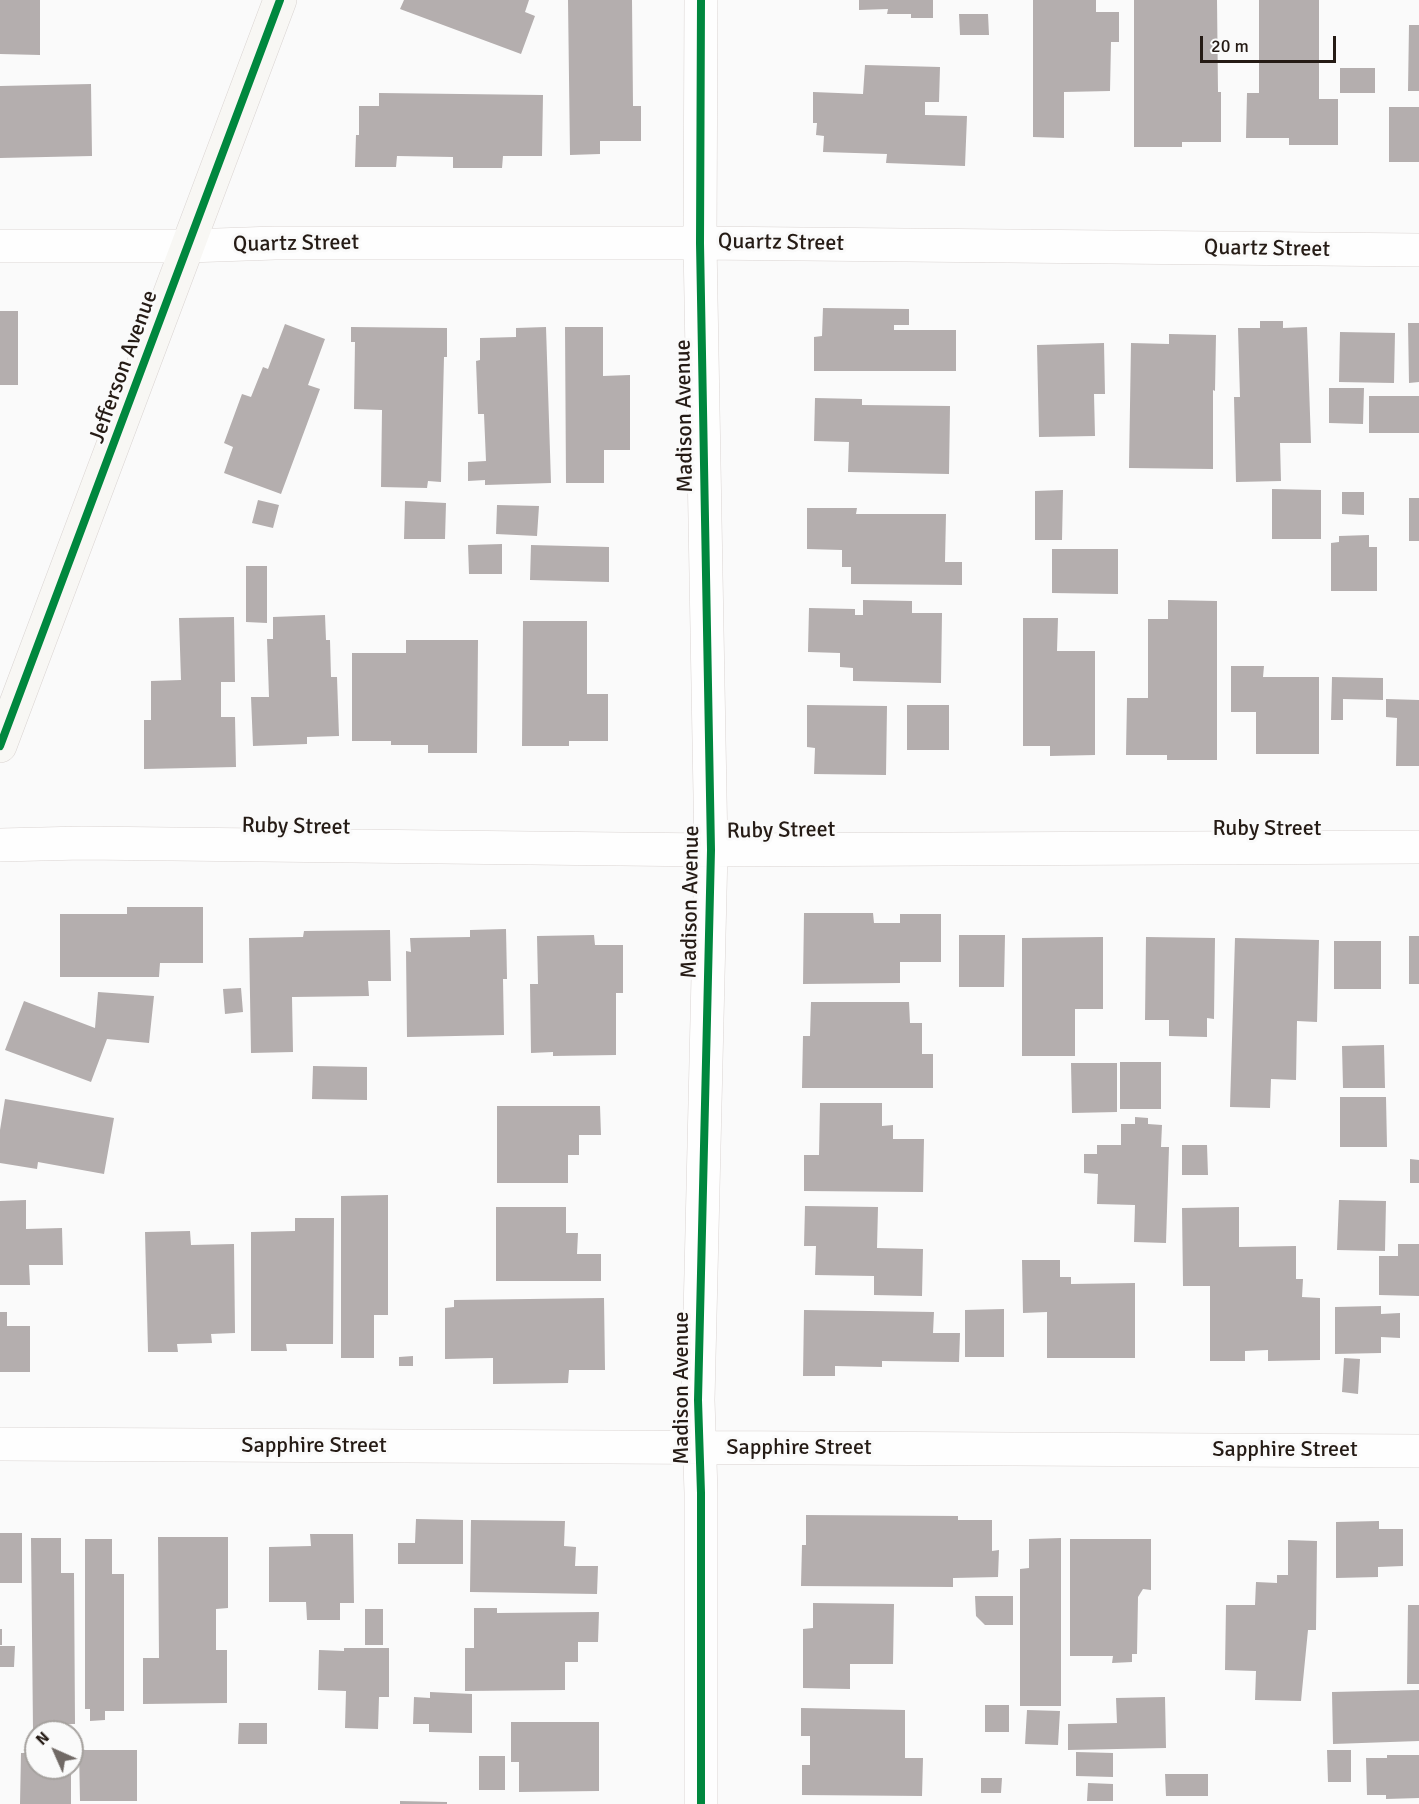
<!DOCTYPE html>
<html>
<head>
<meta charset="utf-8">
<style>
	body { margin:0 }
	#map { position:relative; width:1419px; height:1804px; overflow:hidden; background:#fafafa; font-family:Signika,sans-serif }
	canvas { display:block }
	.north { position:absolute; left:24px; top:1720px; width:60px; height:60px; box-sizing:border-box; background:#fafafa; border:2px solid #a5a19e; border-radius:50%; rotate:315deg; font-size:16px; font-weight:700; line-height:24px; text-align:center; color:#251b15 }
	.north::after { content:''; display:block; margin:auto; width:21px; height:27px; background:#706965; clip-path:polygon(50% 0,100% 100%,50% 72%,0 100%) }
	.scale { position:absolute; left:1200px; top:36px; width:136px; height:27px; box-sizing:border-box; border:3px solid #251b15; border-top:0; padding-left:8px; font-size:18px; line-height:21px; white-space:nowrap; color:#251b15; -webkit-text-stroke:4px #fafafa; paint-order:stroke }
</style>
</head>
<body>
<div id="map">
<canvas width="1419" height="1804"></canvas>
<div class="north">N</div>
<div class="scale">20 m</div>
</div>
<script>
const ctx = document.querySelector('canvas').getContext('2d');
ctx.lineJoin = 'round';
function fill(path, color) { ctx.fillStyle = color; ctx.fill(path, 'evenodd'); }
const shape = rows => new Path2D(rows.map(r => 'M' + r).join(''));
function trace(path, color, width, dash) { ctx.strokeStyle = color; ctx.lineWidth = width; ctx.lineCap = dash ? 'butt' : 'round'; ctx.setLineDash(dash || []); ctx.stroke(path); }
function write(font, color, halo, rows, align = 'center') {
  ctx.font = font + ' Signika,sans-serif'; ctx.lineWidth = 6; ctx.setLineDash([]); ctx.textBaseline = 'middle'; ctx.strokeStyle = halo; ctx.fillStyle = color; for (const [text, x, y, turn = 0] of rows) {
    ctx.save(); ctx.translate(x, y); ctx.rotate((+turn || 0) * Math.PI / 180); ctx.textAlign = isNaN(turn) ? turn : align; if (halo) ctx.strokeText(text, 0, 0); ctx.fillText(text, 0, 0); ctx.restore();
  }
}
const building = shape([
	[0,0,40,0,40,55,0,54],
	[404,0,529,0,525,12,535,16,521,54,400,9],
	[568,0,632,0,633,106,641,106,641,141,600,141,600,154,570,155],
	[859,0,933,0,933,18,911,18,911,14,887,14,888,9,859,10],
	[1033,0,1096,0,1096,12,1119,12,1119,42,1111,42,1110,91,1064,92,1064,138,1033,137],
	[1134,0,1217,0,1218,92,1221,92,1221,142,1182,142,1182,147,1134,147],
	[1259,0,1319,0,1319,99,1338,99,1338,145,1289,145,1289,138,1246,138,1247,93,1259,93],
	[959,14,988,14,989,35,960,35],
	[1409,25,1419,25,1419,91,1408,91],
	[865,65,940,67,939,102,925,102,925,115,967,116,965,166,886,163,887,154,823,152,824,136,816,135,817,123,813,123,813,92,863,94],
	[1340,68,1375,68,1375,93,1340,93],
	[91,84,92,156,0,158,0,86],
	[379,93,543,95,542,156,503,156,502,168,453,168,453,157,397,156,396,167,355,167,356,135,359,135,359,106,379,106],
	[1389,107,1419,107,1419,162,1389,162],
	[823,308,909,309,909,325,894,325,894,330,956,330,956,371,814,371,814,337,822,336],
	[0,311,18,311,18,385,0,385],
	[1260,321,1283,321,1283,328,1307,327,1311,443,1280,443,1281,481,1236,482,1234,397,1240,397,1238,328,1260,328],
	[1408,323,1419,323,1419,382,1409,383],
	[285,324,325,339,308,385,320,389,281,494,224,473,233,447,224,443,242,394,251,397,263,367,268,369],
	[351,327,447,328,447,357,444,357,441,482,428,481,427,488,381,487,382,410,354,409,355,342,351,342],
	[546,327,551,483,485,485,485,480,468,481,468,462,486,461,484,414,478,414,476,361,480,360,480,338,516,337,516,328],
	[565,327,603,327,603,376,630,375,630,450,604,450,604,483,566,483],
	[1340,332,1395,333,1394,383,1339,382],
	[1169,334,1216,335,1215,391,1213,390,1213,469,1129,468,1131,343,1169,344],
	[1104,343,1105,394,1094,394,1095,436,1039,437,1037,345],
	[1329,388,1364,388,1363,424,1329,423],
	[1369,396,1419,396,1419,433,1369,433],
	[815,398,862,399,862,405,950,406,949,474,848,472,849,442,814,441],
	[1272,489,1321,490,1321,539,1272,539],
	[1063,490,1062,540,1035,540,1035,491],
	[1342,492,1364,492,1364,515,1342,514],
	[1409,498,1419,498,1419,541,1409,541],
	[258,500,279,505,273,528,252,523],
	[405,501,446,503,445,539,404,539],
	[497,505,539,506,537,536,496,534],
	[807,508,857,508,856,514,946,514,945,562,962,562,962,585,851,584,851,567,842,567,842,550,807,549],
	[1369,535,1369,547,1377,547,1377,591,1331,591,1331,543,1339,542,1339,536],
	[502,544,502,574,469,574,468,545],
	[531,545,609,547,609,582,530,580],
	[1052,549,1118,549,1118,594,1052,593],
	[246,566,267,566,267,623,246,622],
	[863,600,912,601,912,613,942,613,941,683,853,681,853,668,840,667,840,653,808,652,809,608,855,609,855,615,863,615],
	[1168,600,1217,601,1217,760,1167,760,1167,755,1126,755,1127,698,1148,698,1148,619,1168,619],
	[325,615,326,640,330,640,331,677,337,677,339,736,307,737,307,744,253,746,251,697,269,697,267,639,273,639,273,617],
	[234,617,235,682,221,682,221,717,235,717,236,767,144,769,144,720,151,720,151,681,181,680,179,618],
	[1023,618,1058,618,1057,651,1095,651,1095,755,1050,756,1050,746,1023,746],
	[523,621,587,621,587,694,608,694,608,741,569,741,569,746,522,746],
	[406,640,478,640,477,753,428,753,428,745,391,745,391,741,352,741,352,653,406,653],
	[1231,666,1264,666,1263,677,1319,677,1319,754,1256,754,1256,712,1231,712],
	[1332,677,1383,678,1383,700,1343,699,1343,720,1331,720],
	[1386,699,1419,700,1419,766,1396,766,1397,718,1386,717],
	[807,705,887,706,886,775,814,774,815,748,807,747],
	[907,705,949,705,949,750,907,750],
	[127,907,203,907,203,963,160,963,159,977,60,977,60,914,127,914],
	[804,913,873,913,874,923,900,923,900,914,941,914,941,962,900,962,900,983,803,984],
	[506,929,507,979,503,979,504,1035,407,1037,406,951,411,952,410,938,470,937,470,930],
	[390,930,391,981,368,981,369,996,292,997,293,1052,251,1053,249,938,303,937,304,931],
	[594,935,595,945,623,945,623,993,616,993,616,1055,553,1056,553,1052,531,1053,530,984,538,984,537,936],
	[959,935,1005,935,1004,987,959,987],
	[1409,936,1419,936,1419,984,1409,984],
	[1103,937,1103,1009,1075,1009,1075,1056,1022,1056,1022,938],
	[1146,937,1215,938,1214,1019,1207,1018,1207,1037,1169,1036,1169,1020,1145,1020],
	[1235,938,1319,940,1317,1022,1297,1021,1296,1080,1271,1079,1270,1108,1230,1107],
	[1334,941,1381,941,1381,989,1334,989],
	[241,988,243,1012,225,1014,223,989],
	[98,992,154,996,149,1043,107,1039,91,1082,5,1050,24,1001,95,1028],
	[811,1002,909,1002,910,1023,922,1023,922,1054,933,1054,933,1088,802,1088,803,1036,810,1036],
	[1384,1045,1385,1088,1343,1088,1342,1046],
	[1120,1062,1161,1062,1161,1109,1120,1109],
	[1071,1063,1117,1063,1117,1112,1072,1113],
	[313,1066,367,1067,367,1100,312,1099],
	[1340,1097,1386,1097,1387,1147,1340,1147],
	[5,1099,114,1118,104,1174,38,1162,37,1169,0,1163,0,1130],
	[820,1103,882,1103,882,1126,893,1125,893,1139,924,1139,923,1192,804,1191,804,1155,819,1155],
	[497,1106,600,1106,601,1135,579,1135,579,1155,568,1155,568,1183,497,1183],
	[1135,1117,1148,1118,1148,1124,1162,1125,1161,1147,1169,1147,1166,1243,1134,1242,1135,1205,1097,1204,1098,1174,1084,1173,1084,1154,1097,1154,1097,1145,1121,1145,1121,1124,1135,1124],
	[1182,1145,1207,1145,1208,1175,1182,1175],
	[1410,1159,1419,1160,1419,1183,1410,1183],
	[388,1195,388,1315,374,1315,374,1358,341,1358,341,1196],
	[26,1200,26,1229,62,1228,63,1265,29,1265,30,1285,0,1285,0,1201],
	[1339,1200,1386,1201,1385,1251,1337,1250],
	[805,1206,878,1207,877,1248,923,1249,922,1296,874,1295,874,1276,815,1275,816,1246,804,1246],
	[496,1207,566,1207,566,1233,578,1233,577,1254,601,1254,601,1281,496,1281],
	[1239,1207,1239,1247,1296,1246,1296,1279,1303,1279,1302,1297,1320,1298,1320,1360,1268,1361,1268,1350,1245,1351,1245,1361,1210,1361,1210,1286,1183,1286,1182,1208],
	[295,1218,334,1218,333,1344,286,1344,287,1351,251,1351,251,1232,295,1231],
	[190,1231,191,1245,234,1244,235,1333,211,1334,212,1343,177,1344,178,1352,148,1352,145,1232],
	[1398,1244,1419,1244,1419,1296,1379,1295,1379,1256,1398,1256],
	[1022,1260,1060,1260,1060,1277,1071,1277,1071,1284,1135,1283,1135,1358,1047,1358,1047,1312,1023,1313],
	[604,1298,605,1370,569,1370,568,1383,493,1384,493,1358,445,1359,445,1308,454,1307,454,1300],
	[1381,1306,1381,1314,1400,1313,1400,1338,1381,1337,1381,1353,1335,1354,1335,1307],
	[1004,1309,1004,1357,965,1357,965,1310],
	[804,1310,934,1312,933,1333,960,1333,959,1362,882,1361,882,1367,835,1366,835,1376,803,1376],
	[0,1312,7,1312,7,1326,30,1326,30,1372,0,1372],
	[413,1356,413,1366,399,1366,399,1357],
	[1344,1358,1360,1359,1358,1394,1342,1392],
	[806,1515,958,1516,958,1520,992,1520,992,1551,999,1550,998,1577,953,1578,953,1587,801,1586,802,1545,806,1545],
	[416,1519,463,1520,463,1564,398,1564,398,1543,415,1543],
	[471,1520,565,1521,564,1546,576,1547,575,1566,598,1566,597,1594,470,1592],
	[1379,1521,1379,1529,1403,1529,1403,1566,1378,1567,1378,1577,1336,1578,1336,1522],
	[0,1533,22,1533,22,1583,0,1583],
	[310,1534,353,1534,354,1603,340,1603,340,1620,307,1620,306,1602,269,1602,269,1547,311,1546],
	[158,1537,228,1537,228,1608,216,1609,216,1650,227,1650,227,1703,143,1704,143,1658,159,1658],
	[31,1538,61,1538,61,1573,74,1573,75,1724,57,1724,57,1730,33,1730],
	[1061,1538,1061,1706,1020,1706,1020,1569,1029,1568,1029,1539],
	[85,1539,112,1539,112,1574,124,1574,124,1711,105,1711,105,1720,90,1721,90,1709,85,1709],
	[1070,1539,1151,1539,1151,1590,1143,1589,1138,1597,1137,1654,1132,1654,1132,1662,1112,1663,1113,1656,1070,1656],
	[1288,1540,1317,1541,1316,1630,1308,1630,1301,1701,1255,1700,1256,1671,1225,1670,1226,1605,1255,1605,1256,1582,1277,1583,1277,1575,1288,1575],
	[975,1596,1013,1596,1013,1625,985,1625,976,1616],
	[813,1603,894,1604,893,1664,850,1664,850,1689,803,1688,803,1629,813,1628],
	[1408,1605,1419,1605,1419,1684,1407,1684],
	[474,1608,497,1608,497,1613,599,1612,598,1642,578,1642,578,1662,565,1662,565,1690,465,1691,465,1648,474,1648],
	[365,1609,383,1609,383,1645,365,1645],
	[0,1629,2,1629,2,1645,0,1645],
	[0,1646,15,1646,14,1667,0,1667],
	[344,1648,389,1648,389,1697,379,1697,378,1729,345,1728,346,1691,318,1690,319,1650,344,1651],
	[1419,1690,1419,1741,1333,1744,1332,1692],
	[430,1692,472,1694,472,1733,429,1732,429,1724,413,1724,414,1697,430,1698],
	[1165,1697,1166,1748,1068,1750,1068,1724,1117,1723,1116,1698],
	[985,1705,1009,1705,1009,1732,985,1732],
	[801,1708,905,1710,905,1758,923,1758,922,1796,802,1795,802,1765,810,1765,810,1736,801,1736],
	[1027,1710,1060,1711,1058,1745,1025,1744],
	[511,1722,599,1722,599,1791,519,1792,519,1762,511,1762],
	[239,1723,267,1723,267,1744,238,1744],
	[79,1750,137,1750,137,1801,80,1801],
	[1327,1750,1351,1750,1351,1782,1328,1782],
	[1076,1752,1113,1753,1113,1777,1076,1776],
	[21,1753,36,1753,36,1768,71,1768,71,1804,20,1804],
	[1387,1755,1419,1755,1419,1798,1386,1799,1386,1795,1367,1795,1366,1758,1387,1758],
	[479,1756,505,1756,505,1790,479,1790],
	[1165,1774,1208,1774,1208,1796,1166,1796],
	[981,1778,1002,1778,1001,1793,981,1793],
	[1088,1783,1113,1784,1113,1801,1087,1801],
	[400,1801,447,1802,447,1804,400,1804]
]);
const street = shape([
	[0,246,188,246,275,243,700,243,1419,250],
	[0,845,82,843,711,850,1419,847],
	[0,1444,1419,1451],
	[701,1804,701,1493,698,1400,711,850,700,243,701,0]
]);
const secondary = shape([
	[0,746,280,0]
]);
const cycleway = shape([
	[0,746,280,0],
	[701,1804,701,1493,698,1400,711,850,700,243,701,0]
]);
const streetNames = [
	["Quartz Street",781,243,1],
	["Quartz Street",296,244,-1],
	["Quartz Street",1267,249,1],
	["Jefferson Avenue",124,367,-70],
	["Madison Avenue",685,416,-91],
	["Ruby Street",296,827,1],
	["Ruby Street",1267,829],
	["Ruby Street",781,831,-1],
	["Madison Avenue",691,902,-89],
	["Madison Avenue",682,1388,-90],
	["Sapphire Street",314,1446],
	["Sapphire Street",799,1448],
	["Sapphire Street",1285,1450]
];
fill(building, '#b4aeae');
trace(street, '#dad4d2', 34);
trace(secondary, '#dad4d2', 34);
trace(street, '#fefefe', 33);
trace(secondary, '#f8f7f4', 33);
trace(cycleway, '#00873e', 8);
write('22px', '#251b15', '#fafafa', streetNames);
</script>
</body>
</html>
